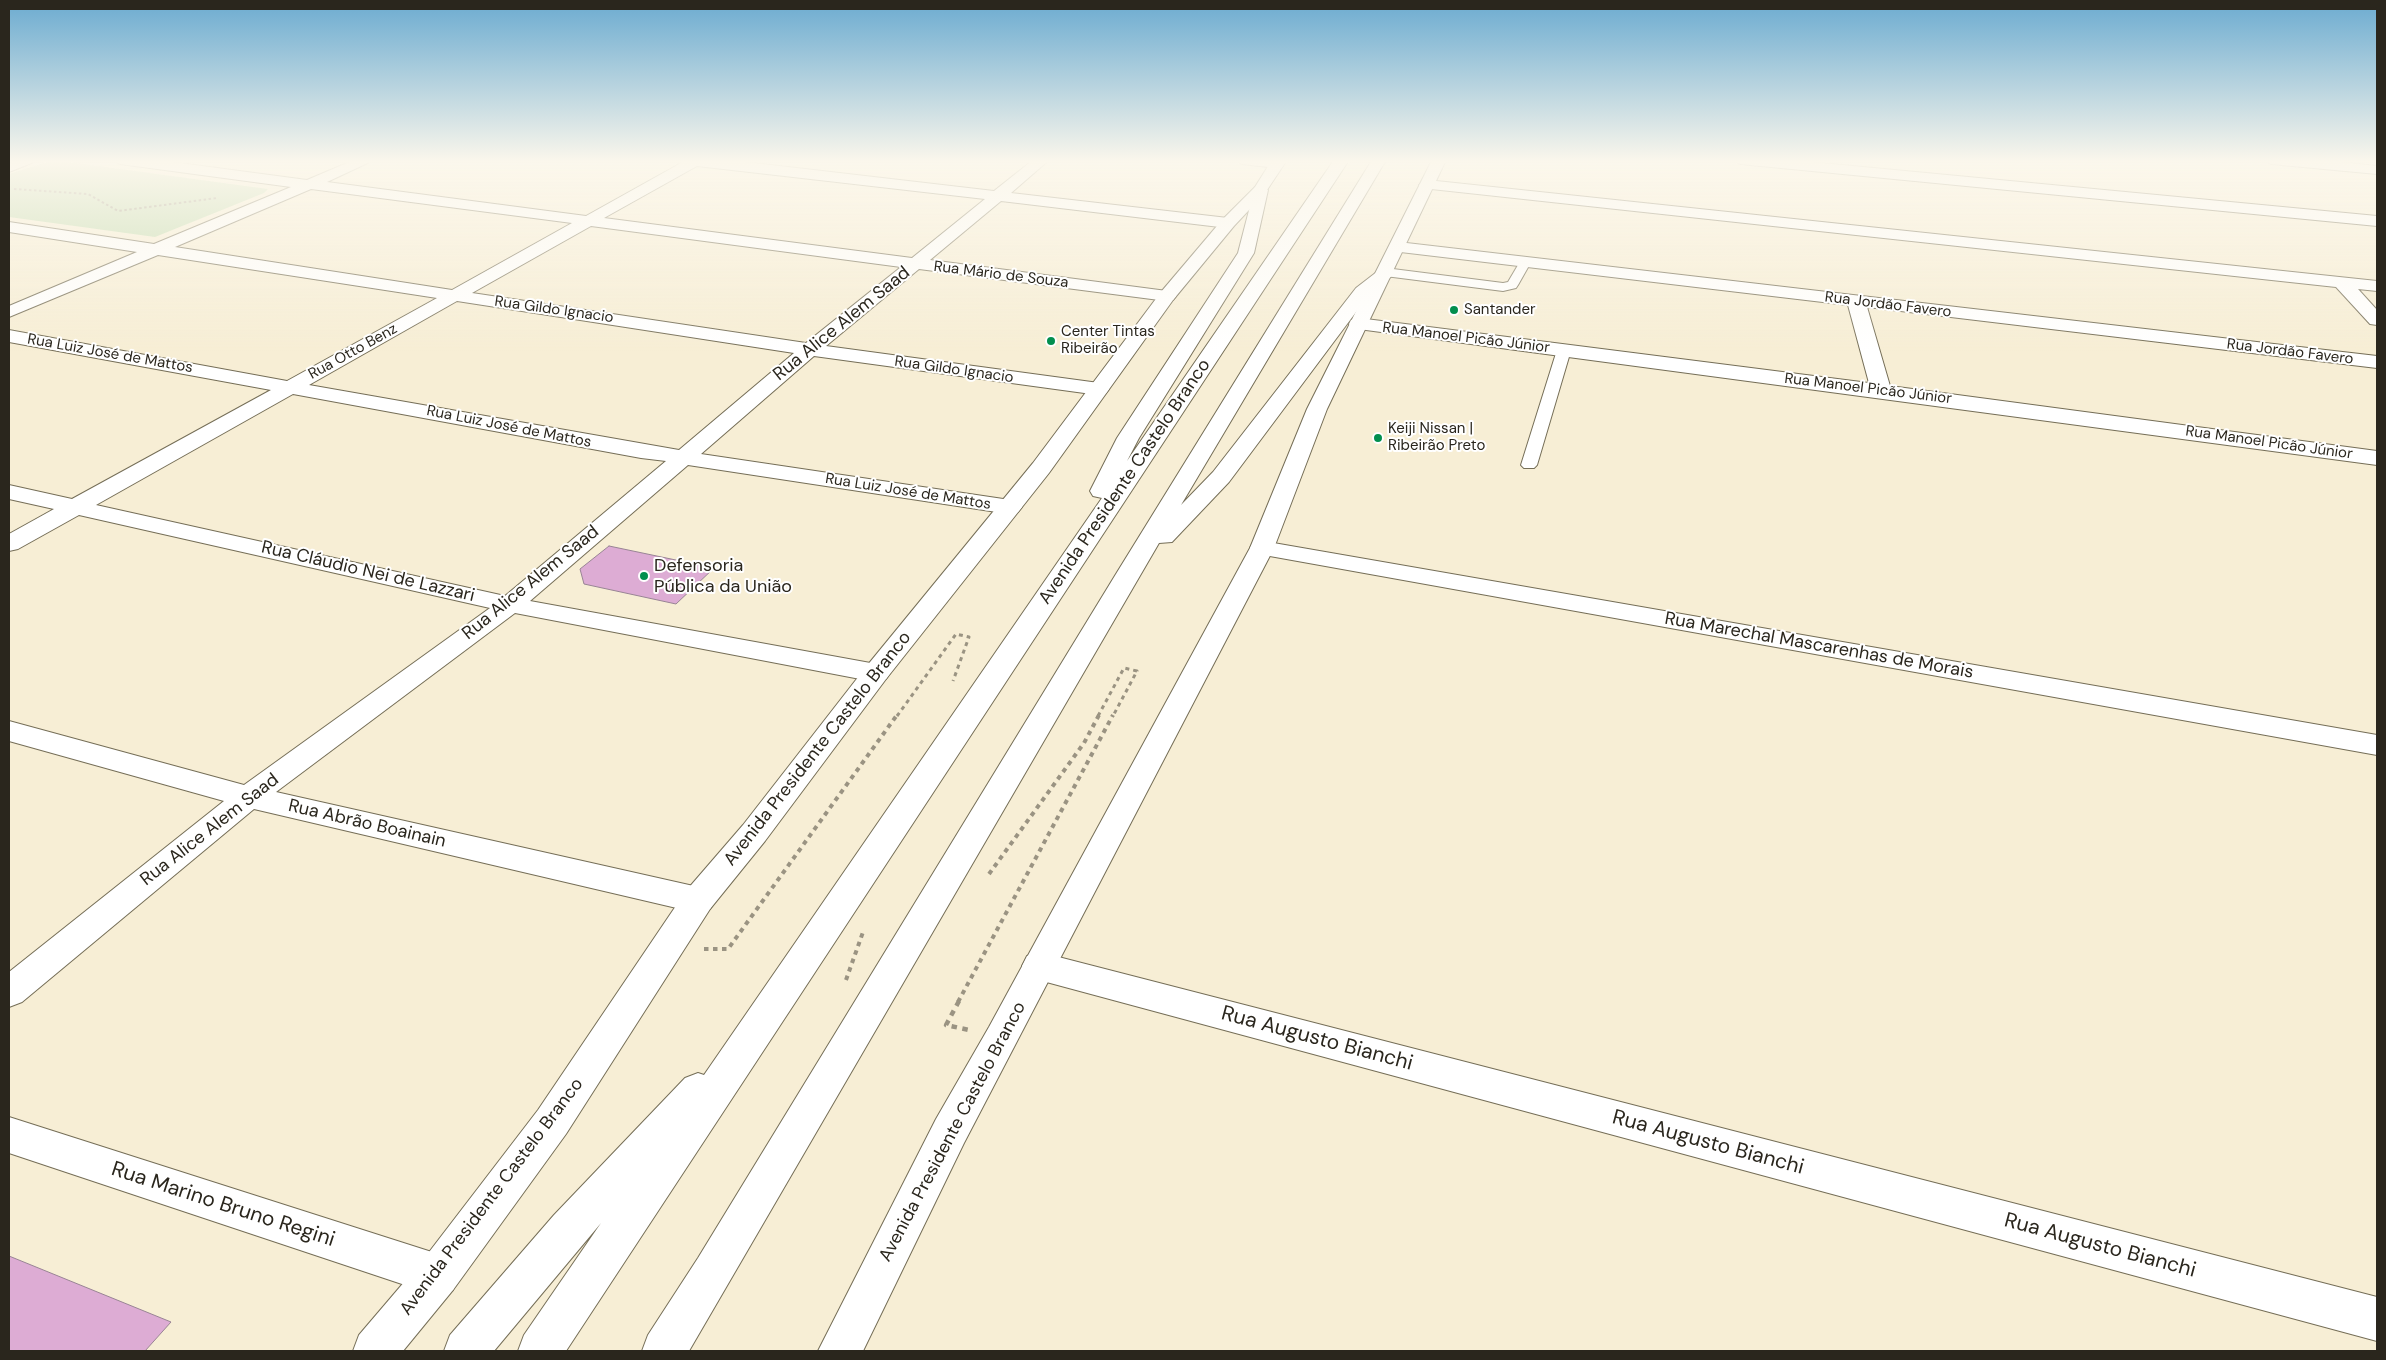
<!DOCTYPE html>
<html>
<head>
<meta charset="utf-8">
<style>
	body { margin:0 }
	#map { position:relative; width:2386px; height:1360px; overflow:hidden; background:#f7eed5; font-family:"DM Sans",sans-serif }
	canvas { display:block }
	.frame { position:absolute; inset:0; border:10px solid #2a261d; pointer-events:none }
</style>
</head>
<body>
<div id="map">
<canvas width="2386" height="1360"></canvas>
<div class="frame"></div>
</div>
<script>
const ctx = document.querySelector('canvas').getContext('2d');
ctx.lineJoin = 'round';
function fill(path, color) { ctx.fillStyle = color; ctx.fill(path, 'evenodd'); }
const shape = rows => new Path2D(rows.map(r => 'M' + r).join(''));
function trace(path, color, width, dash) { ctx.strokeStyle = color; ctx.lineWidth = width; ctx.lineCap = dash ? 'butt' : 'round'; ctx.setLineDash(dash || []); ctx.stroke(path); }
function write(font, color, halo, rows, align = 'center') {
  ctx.font = font + ' "DM Sans",sans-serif'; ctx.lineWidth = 4; ctx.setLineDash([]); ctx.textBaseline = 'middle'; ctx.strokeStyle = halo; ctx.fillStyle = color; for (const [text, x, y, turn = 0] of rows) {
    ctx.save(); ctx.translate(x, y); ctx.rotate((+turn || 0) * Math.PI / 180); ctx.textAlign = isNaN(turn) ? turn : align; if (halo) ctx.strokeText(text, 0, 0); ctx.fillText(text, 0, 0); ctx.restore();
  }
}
const green = shape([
	[50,161,61,161,268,189,264,193,155,237,9,217,9,174]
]);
const building = shape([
	[609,546,714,568,676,604,584,584,580,569,609,546],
	[9,1256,171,1322,145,1351,9,1351,9,1256]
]);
const pathFar3 = shape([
	[14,189,88,194,118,211,217,198]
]);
const pathFar2 = shape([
	[897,716,956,634,969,637,953,681],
	[1098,716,1124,668,1137,671,1113,716]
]);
const pathFar1 = shape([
	[989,874,1084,743,1099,715],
	[704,949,728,949,897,715],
	[846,980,863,932],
	[958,1002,1113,715]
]);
const path = shape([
	[959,1001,946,1025,969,1030]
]);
const lane = shape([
	[1525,259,1531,262,1518,285,1516,288,1503,291,1385,276,1379,272,1385,268,1503,283,1508,282,1521,260,1525,259],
	[1564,346,1571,350,1537,465,1534,468,1524,468,1521,465,1557,350,1564,346]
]);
const street = shape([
	[17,160,39,160,9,172,9,163,17,160],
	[113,160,157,160,307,180,354,160,374,160,327,182,586,216,681,163,679,160,728,160,994,191,1033,160,1049,160,1011,193,1228,218,1236,223,1228,228,1001,201,930,260,1167,291,1173,292,1176,296,1173,300,1167,301,919,269,826,346,1099,383,1106,385,1109,389,1106,393,1099,395,814,356,701,454,1010,500,1018,502,1022,507,1018,512,1010,514,688,465,530,601,876,664,886,667,890,673,886,679,876,682,515,613,276,792,698,887,710,891,715,900,710,909,698,913,254,809,22,1002,9,1007,9,972,224,801,9,741,9,721,244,785,490,608,79,515,18,549,9,551,9,534,54,509,9,499,9,485,72,499,271,390,9,342,9,330,287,381,437,298,158,255,9,317,9,306,137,252,9,232,9,222,154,244,291,187,120,164,113,160],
	[697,166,985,199,912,258,604,218,697,166],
	[311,189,572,223,452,290,175,247,311,189],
	[591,226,901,267,806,343,472,293,591,226],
	[457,301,794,353,679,450,309,385,457,301],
	[293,394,641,458,666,461,505,596,96,505,293,394],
	[1235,160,1280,160,1284,164,1277,168,1242,164,1235,160],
	[1733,160,1790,160,2377,216,2377,226,1740,164,1733,160],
	[2264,160,2322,160,2377,166,2377,174,2271,164,2264,160],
	[1427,180,2377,281,2377,291,2358,289,2377,310,2377,325,2370,324,2336,287,1422,188,1419,185,1427,180],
	[1398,242,2377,356,2377,368,1867,307,1890,386,2377,451,2377,465,1351,328,1349,324,1351,320,1358,318,1869,383,1848,305,1392,251,1390,247,1392,243,1398,242],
	[1262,541,2377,735,2377,755,1253,553,1250,548,1253,543,1262,541],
	[1039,952,2377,1297,2377,1341,1039,980,1027,976,1022,966,1027,956,1039,952],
	[9,1117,438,1254,453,1260,459,1275,453,1290,438,1296,9,1153,9,1117]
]);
const secondary = shape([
	[1272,160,1287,160,1265,193,1234,226,1173,300,1049,473,886,679,765,841,710,909,566,1134,453,1290,403,1351,353,1351,359,1335,423,1260,538,1110,686,891,743,825,866,667,1033,463,1161,292,1222,220,1255,187,1272,160],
	[1432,160,1446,160,1327,409,1274,548,964,1143,863,1351,818,1351,936,1119,989,1027,1250,548,1307,409,1432,160]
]);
const primary = shape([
	[1334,160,1349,160,566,1351,518,1351,524,1335,601,1223,494,1351,444,1351,450,1335,554,1215,685,1078,698,1073,704,1075,1102,498,1093,496,1090,491,1117,438,1238,253,1255,187,1260,185,1268,190,1254,253,1139,438,1127,461,1334,160],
	[1372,160,1386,160,1181,505,1213,472,1356,288,1378,271,1384,270,1390,271,1393,275,1368,296,1229,482,1172,542,1159,543,689,1351,642,1351,648,1335,698,1258,1116,574,1372,160]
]);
const markers = [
	[1454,310,5,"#028f4e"],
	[1051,341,5,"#028f4e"],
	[1378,438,5,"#028f4e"],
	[644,576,5,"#028f4e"]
];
const farStreetnames = [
	["Rua Mário de Souza",1001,275,7],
	["Rua Jordão Favero",1888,305,7],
	["Rua Gildo Ignacio",554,310,8],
	["Rua Manoel Picão Júnior",1466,338,7],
	["Rua Otto Benz",353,352,-29],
	["Rua Jordão Favero",2290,352,7],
	["Rua Luiz José de Mattos",110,354,10],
	["Rua Gildo Ignacio",954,370,8],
	["Rua Manoel Picão Júnior",1868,389,7],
	["Rua Luiz José de Mattos",509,427,11],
	["Rua Manoel Picão Júnior",2269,443,8],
	["Rua Luiz José de Mattos",908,492,9]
];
const farPoinames = [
	["Santander",1464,310],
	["Center Tintas",1061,332],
	["Ribeirão",1061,349],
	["Keiji Nissan |",1388,429],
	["Ribeirão Preto",1388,446]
];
const streetNames = [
	["Rua Alice Alem Saad",842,324,-39],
	["Avenida Presidente Castelo Branco",1125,482,-56],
	["Rua Cláudio Nei de Lazzari",368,572,13],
	["Rua Alice Alem Saad",531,583,-39],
	["Rua Marechal Mascarenhas de Morais",1819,646,10],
	["Avenida Presidente Castelo Branco",818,749,-52],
	["Rua Abrão Boainain",367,824,13],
	["Rua Alice Alem Saad",210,830,-38],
	["Avenida Presidente Castelo Branco",953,1132,-62],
	["Avenida Presidente Castelo Branco",492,1197,-53]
];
const poiNames = [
	["Defensoria",654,566],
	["Pública da União",654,587]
];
const nearStreetnames = [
	["Rua Augusto Bianchi",1317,1039,15],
	["Rua Augusto Bianchi",1708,1143,15],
	["Rua Marino Bruno Regini",223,1205,18],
	["Rua Augusto Bianchi",2100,1246,15]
];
fill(green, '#c0daae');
fill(building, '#ddacd4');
trace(building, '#988494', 1);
trace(lane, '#756e57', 2);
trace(street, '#756e57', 2);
trace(secondary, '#756e57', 2);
trace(primary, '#756e57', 2);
trace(pathFar3, '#9a9382', 2, [2.5, 2.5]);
trace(pathFar2, '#9a9382', 3, [4, 4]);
trace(pathFar1, '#9a9382', 4, [4.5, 4.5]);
trace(path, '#9a9382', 4.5, [5.5, 5.5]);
fill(lane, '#fff');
fill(street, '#fff');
fill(secondary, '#fff');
fill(primary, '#fff');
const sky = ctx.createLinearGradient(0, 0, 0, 351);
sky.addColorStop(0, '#6babd0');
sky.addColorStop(0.46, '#fbf7ec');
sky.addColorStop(1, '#fbf7ec00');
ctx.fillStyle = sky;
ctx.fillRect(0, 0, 2386, 351);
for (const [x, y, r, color] of markers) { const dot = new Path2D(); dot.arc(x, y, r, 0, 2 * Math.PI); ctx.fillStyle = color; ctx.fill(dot); trace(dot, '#fff', 2); }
write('15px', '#2a261d', '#fff', farStreetnames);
write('15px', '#2a261d', '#fff', farPoinames, 'left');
write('18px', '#2a261d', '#fff', streetNames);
write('18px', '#2a261d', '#fff', poiNames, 'left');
write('21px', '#2a261d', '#fff', nearStreetnames);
</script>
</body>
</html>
